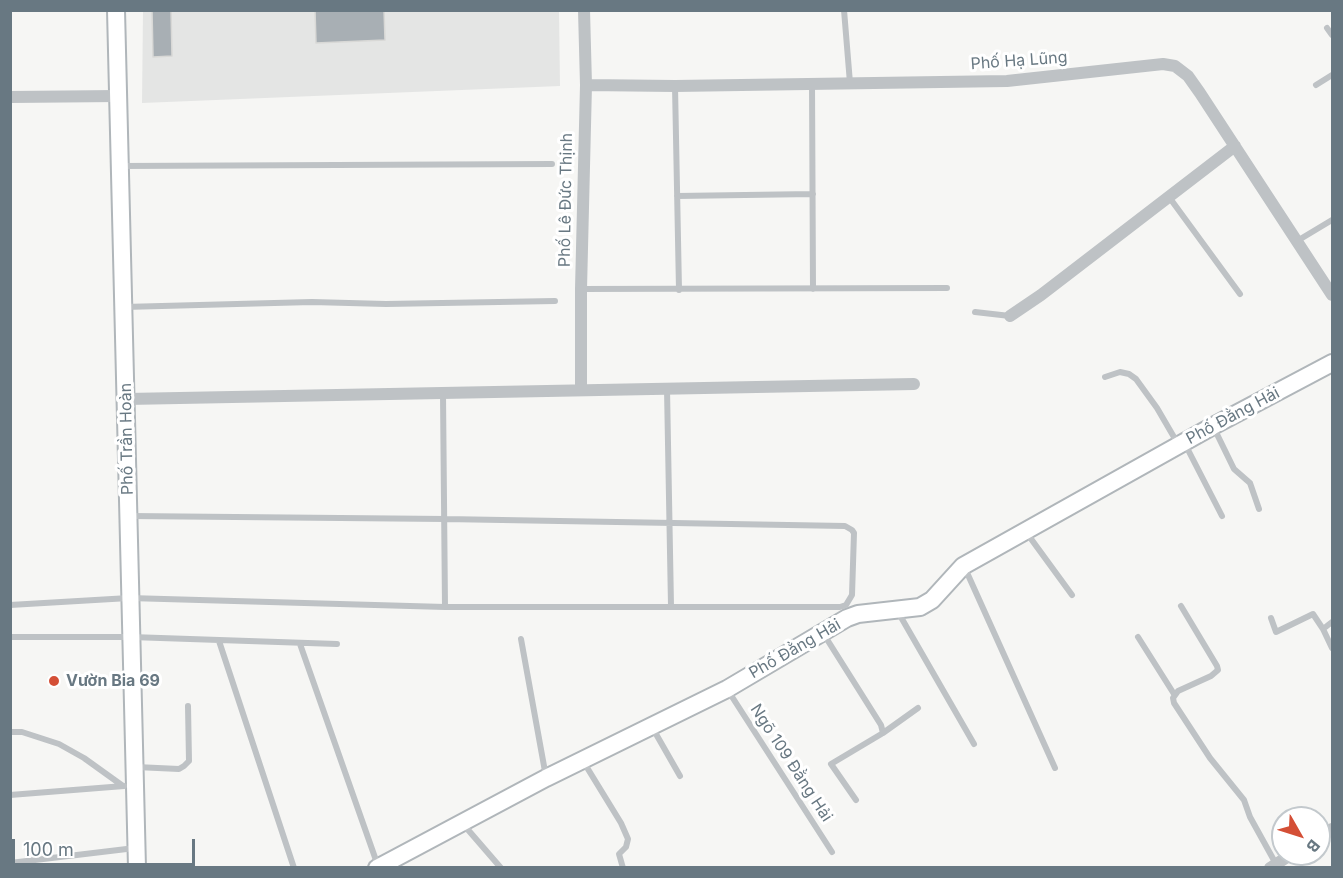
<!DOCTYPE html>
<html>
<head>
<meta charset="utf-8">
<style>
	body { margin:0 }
	#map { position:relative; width:1343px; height:878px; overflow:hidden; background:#f6f6f4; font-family:Inter,sans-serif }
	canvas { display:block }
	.frame { position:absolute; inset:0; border:12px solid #687882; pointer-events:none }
	.north { position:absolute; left:1271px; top:806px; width:60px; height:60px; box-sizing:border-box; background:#fff; border:2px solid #c3c9cd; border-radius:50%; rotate:129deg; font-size:16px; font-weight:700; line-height:24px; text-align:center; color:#687882 }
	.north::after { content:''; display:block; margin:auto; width:21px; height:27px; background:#d44f36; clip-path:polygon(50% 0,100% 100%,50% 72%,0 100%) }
	.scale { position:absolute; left:12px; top:839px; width:183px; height:27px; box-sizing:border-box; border:3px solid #687882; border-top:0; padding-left:8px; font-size:18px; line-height:21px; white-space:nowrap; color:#687882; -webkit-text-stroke:4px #fff; paint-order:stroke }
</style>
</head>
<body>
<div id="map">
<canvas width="1343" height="878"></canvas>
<div class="frame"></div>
<div class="north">B</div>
<div class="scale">100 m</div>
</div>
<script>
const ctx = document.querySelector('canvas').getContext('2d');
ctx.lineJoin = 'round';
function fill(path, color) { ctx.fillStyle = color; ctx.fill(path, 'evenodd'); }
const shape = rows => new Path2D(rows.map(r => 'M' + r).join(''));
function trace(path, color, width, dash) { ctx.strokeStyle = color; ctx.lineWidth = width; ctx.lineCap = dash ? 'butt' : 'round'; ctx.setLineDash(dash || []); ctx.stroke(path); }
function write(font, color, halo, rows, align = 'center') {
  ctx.font = font + ' Inter,sans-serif'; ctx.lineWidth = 6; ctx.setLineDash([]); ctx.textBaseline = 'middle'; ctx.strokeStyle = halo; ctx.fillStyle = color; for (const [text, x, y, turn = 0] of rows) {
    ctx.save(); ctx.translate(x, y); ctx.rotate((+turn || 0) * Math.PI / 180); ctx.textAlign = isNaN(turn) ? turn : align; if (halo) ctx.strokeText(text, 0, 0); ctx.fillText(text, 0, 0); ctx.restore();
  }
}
const built = shape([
	[143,11,559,11,560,86,142,103]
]);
const building = shape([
	[152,10,171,10,172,56,153,57,152,10],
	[315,10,384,10,385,40,316,43,315,10]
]);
const lane = shape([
	[844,10,850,83],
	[1327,28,1332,35],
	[812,84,813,289],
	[1316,85,1332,75],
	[675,86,679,290],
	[121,166,552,164],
	[677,196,813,194],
	[1169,197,1240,294],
	[1297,241,1332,220],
	[581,289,947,288],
	[124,307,312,302,386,304,555,301],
	[975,312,1010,316],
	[1105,377,1120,372,1129,374,1136,379,1157,408,1178,444],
	[667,389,671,606],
	[443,394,445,607],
	[1213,426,1234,469,1250,483,1259,509],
	[1184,442,1222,516],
	[1026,532,1072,595],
	[964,566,1055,768],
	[10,605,129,598,445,607,840,607,846,605,852,595,854,533,852,530,845,526,445,519,130,516],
	[1181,606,1217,666,1218,670,1211,676,1178,691,1173,698,1174,703,1210,758,1244,800,1250,817,1276,864],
	[898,612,974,744],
	[1271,618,1276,632,1313,614,1323,629,1332,622],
	[1323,629,1332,648],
	[823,633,881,725,883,733,831,764,856,800],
	[10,637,131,637,337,644],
	[1138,637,1174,694],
	[521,639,546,777],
	[219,641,294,868],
	[300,644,378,866],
	[727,689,832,852],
	[652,727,680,776],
	[10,732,22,732,59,744,84,758,123,786],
	[883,733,918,708],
	[583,761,621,823,628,839,626,847,619,854,623,868],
	[136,767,179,769,184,766,189,761,188,706],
	[10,795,124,786],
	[463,824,501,868],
	[10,863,135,848]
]);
const street = shape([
	[586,85,675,86,1007,81,1163,64,1175,66,1188,76,1200,93,1332,295],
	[10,97,118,96],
	[1010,316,1041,295,1235,146],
	[581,390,581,289,586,85,584,10],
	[127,399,914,384],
	[1319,838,1332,829],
	[1270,868,1292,854]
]);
const secondary = shape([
	[116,10,137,868],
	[377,868,546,778,727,689,847,618,858,614,920,607,932,600,963,566,1213,426,1332,363]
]);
const markers = [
	[54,681,6,"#d44f36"]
];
const streetNames = [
	["Phố Hạ Lũng",1019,61,-4],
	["Phố Lê Đức Thịnh",566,200,-89],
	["Phố Đằng Hải",1233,416,-28],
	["Phố Trần Hoàn",127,439,-91],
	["Phố Đằng Hải",795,649,-30],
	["Ngõ 109 Đằng Hải",791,763,57]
];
const poiNames = [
	["Vườn Bia 69",66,681]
];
fill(built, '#e4e5e4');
fill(building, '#a8afb4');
trace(building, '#d8d8d6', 1.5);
trace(secondary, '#b0b6ba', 20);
trace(lane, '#bec2c5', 6);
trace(street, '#bec2c5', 12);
trace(secondary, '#fff', 16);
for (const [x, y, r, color] of markers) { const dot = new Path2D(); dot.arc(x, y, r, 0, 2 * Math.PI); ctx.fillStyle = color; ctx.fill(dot); trace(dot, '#fff', 2); }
write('16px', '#687882', '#fff', streetNames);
write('bold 16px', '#687882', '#fff', poiNames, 'left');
</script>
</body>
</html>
